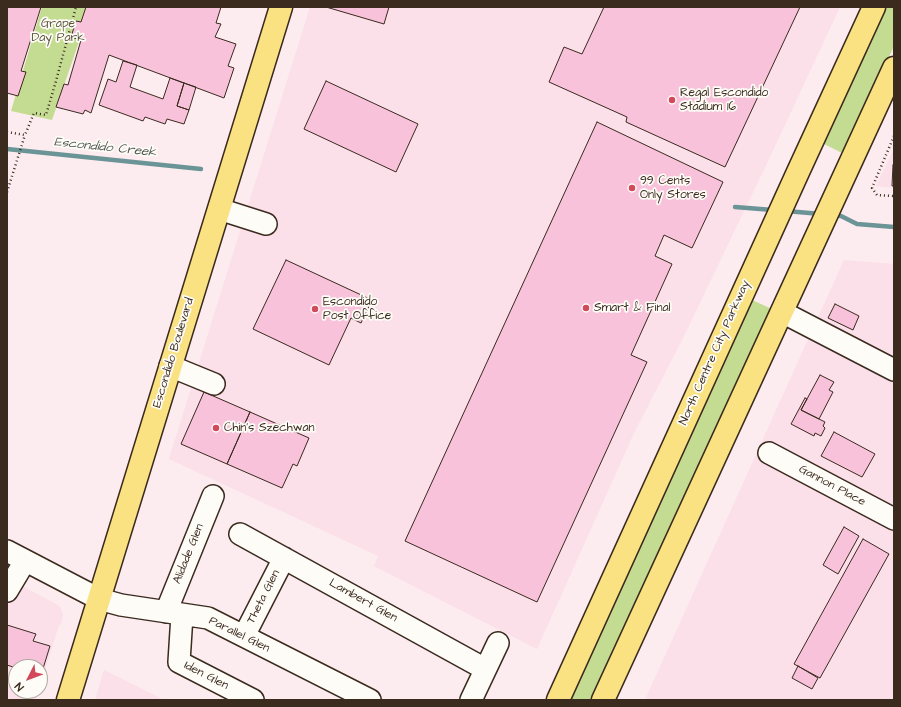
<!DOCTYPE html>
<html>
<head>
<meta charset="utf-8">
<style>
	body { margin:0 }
	#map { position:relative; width:901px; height:707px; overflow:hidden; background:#fcebef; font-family:"Architects Daughter",sans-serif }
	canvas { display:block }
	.frame { position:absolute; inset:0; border:8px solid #3b2a1e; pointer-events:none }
	.north { position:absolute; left:8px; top:659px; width:40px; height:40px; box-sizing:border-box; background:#fdfcf7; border:1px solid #afa8a0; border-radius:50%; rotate:228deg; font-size:11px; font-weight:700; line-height:16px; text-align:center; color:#3b2a1e }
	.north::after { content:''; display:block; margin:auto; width:14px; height:18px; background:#d1495b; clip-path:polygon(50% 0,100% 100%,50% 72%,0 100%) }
</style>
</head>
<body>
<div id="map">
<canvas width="901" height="707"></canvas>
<div class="frame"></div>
<div class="north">N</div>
</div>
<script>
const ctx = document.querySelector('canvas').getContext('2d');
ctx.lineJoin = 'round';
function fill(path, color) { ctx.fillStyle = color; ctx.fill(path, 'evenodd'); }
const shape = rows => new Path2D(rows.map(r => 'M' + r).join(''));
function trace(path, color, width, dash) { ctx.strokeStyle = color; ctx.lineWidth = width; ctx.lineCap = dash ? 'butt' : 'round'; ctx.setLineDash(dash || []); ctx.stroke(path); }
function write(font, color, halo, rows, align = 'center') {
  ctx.font = font + ' "Architects Daughter",sans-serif'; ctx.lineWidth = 3.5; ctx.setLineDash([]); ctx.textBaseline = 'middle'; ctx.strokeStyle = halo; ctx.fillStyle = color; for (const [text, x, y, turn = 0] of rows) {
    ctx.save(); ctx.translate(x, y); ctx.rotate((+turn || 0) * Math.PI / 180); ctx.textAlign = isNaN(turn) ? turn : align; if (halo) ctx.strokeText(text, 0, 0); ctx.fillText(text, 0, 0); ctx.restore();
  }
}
const built = shape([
	[310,7,840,7,769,159,683,338,634,433,537,649,374,566,378,556,169,459],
	[894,149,894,188,876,186],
	[844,260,894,264,894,700,645,700],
	[7,578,56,604,60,607,63,614,61,624,59,625,40,686,40,667,16,667,16,691,38,691,36,700,7,700],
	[104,670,164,700,95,700]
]);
const green = shape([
	[42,7,91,7,52,120,11,111],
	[885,7,894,7,894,46,844,154,822,143],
	[750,299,772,309,594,700,569,700]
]);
const stream = shape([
	[7,149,201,169],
	[735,207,773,210],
	[786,211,821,214],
	[832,215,841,216,857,224,894,227]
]);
const building = shape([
	[7,7,41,7,21,71,26,72,18,96,7,93,7,7],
	[86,7,221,7,216,23,221,24,215,37,236,44,228,66,234,68,224,98,109,55,91,113,85,110,83,114,56,107,64,84,68,85,81,40,71,37,76,21,81,22,86,7],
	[326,7,389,7,384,24,326,7],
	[604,7,800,7,725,167,626,122,627,117,549,82,564,47,582,54,604,7],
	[123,61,137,65,130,87,163,99,170,78,184,83,177,106,189,110,184,124,167,119,165,124,145,117,143,121,99,105,108,79,116,82,123,61],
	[326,81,418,124,396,172,304,129,326,81],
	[184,83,196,87,189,110,177,106,184,83],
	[597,122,723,182,692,248,664,235,655,256,672,264,631,355,647,362,537,602,405,541,597,122],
	[893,165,894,165,894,186,892,186,893,165],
	[286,260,372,300,361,323,351,318,329,365,253,329,286,260],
	[835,304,859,316,853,330,828,318,835,304],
	[820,375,834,382,829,390,833,392,819,419,801,410,820,375],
	[204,392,250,412,227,464,181,444,204,392],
	[805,398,807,399,801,410,825,422,823,426,825,428,821,436,815,433,814,436,791,424,805,398],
	[250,412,309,438,297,466,293,464,282,488,227,464,250,412],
	[834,432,875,454,862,477,821,456,834,432],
	[844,527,859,536,838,574,823,565,844,527],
	[863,539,889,554,820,678,794,664,863,539],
	[7,625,36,634,33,641,50,646,41,675,40,667,16,668,7,665,7,625],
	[798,666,818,678,812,689,792,678,798,666]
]);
const path = shape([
	[7,132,25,135,34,113,46,115,56,81,76,7],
	[894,136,872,188,877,195,894,196],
	[7,192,25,135]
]);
const minor = shape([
	[219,209,266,224],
	[782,312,894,370],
	[170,366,214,384],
	[769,453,894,519],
	[240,534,485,669],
	[7,551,99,599,121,605,208,618,370,700],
	[7,591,25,561],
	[166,612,213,496],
	[182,615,179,662,253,700],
	[244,636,284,558],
	[471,700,498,643]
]);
const major = shape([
	[68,700,281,7]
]);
const highway = shape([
	[558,700,798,172,874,7],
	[603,700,894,68]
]);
const markers = [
	[672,100,4,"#d1495b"],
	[632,188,4,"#d1495b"],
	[586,308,4,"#d1495b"],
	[315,309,4,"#d1495b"],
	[216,428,4,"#d1495b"]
];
const parkNames = [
	["Grape",58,24],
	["Day Park",58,38]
];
const poiNames = [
	["Regal Escondido",680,93],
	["Stadium 16",680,107],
	["99 Cents",640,181],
	["Only Stores",640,195],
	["Escondido",323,302],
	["Post Office",323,316],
	["Smart & Final",594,308],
	["Chin's Szechwan",224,428]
];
const streetNames = [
	["Escondido Boulevard",174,353,-73],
	["North Centre City Parkway",715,353,-66],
	["Gannon Place",832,486,28],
	["Alidade Glen",189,554,-68],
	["Theta Glen",264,597,-63],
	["Lambert Glen",363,601,29],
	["Parallel Glen",239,635,26],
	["Iden Glen",206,676,27]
];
const waterNames = [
	["Escondido Creek",105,148,6]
];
fill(built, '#fbdfe9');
fill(green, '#c4dc92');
trace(stream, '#6a9495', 4.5);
fill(building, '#f8c2db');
trace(building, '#3b2a1e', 1);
trace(minor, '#3b2a1e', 24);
trace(major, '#3b2a1e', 25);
trace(highway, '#3b2a1e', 25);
trace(path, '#3b2a1e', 2.5, [1, 3]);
trace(minor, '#fdfcf7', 21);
trace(major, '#fae181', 22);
trace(highway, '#fae181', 22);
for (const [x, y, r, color] of markers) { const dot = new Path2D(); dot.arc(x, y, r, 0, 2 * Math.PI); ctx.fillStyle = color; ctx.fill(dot); trace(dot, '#fdfcf7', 1.5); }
write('12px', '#5d563b', '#fdfcf7', parkNames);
write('12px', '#3b2a1e', '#fdfcf7', poiNames, 'left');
write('12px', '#3b2a1e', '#fdfcf7', streetNames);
write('italic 13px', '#4f5650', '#fdfcf7', waterNames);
</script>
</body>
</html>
